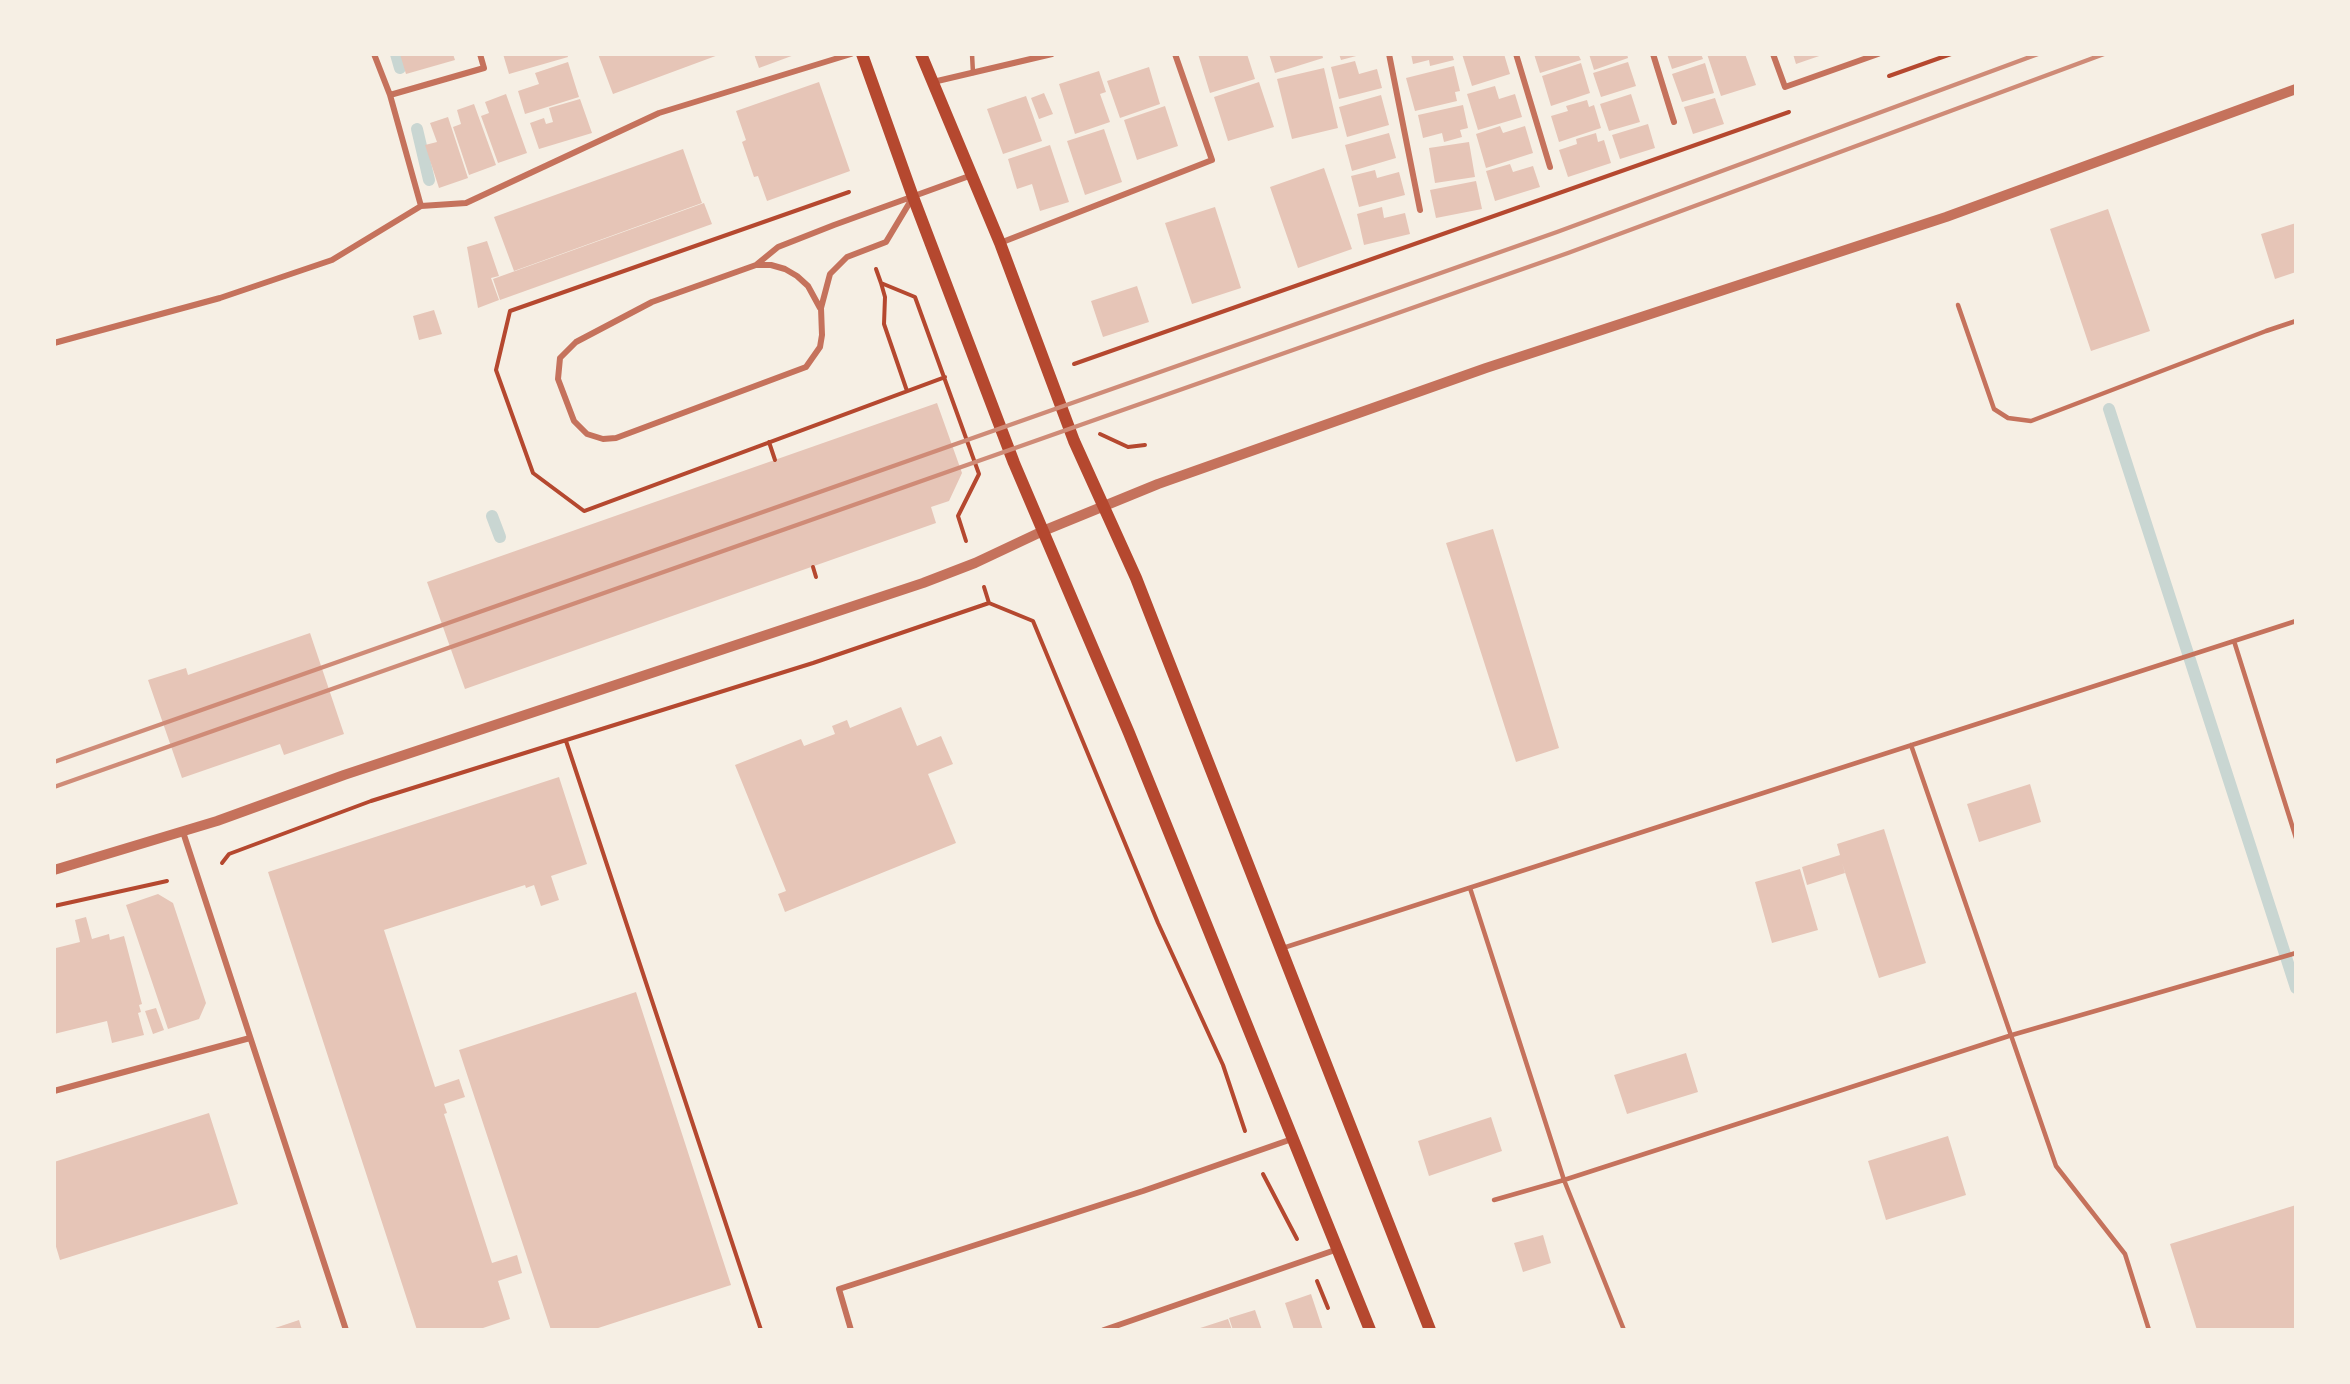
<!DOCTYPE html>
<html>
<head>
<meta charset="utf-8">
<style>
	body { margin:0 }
	#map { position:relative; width:2350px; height:1384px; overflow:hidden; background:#f6efe4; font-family:Merriweather,serif }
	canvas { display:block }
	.frame { position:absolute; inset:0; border:56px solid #f6efe4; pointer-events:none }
</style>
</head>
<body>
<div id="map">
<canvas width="2350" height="1384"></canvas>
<div class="frame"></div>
</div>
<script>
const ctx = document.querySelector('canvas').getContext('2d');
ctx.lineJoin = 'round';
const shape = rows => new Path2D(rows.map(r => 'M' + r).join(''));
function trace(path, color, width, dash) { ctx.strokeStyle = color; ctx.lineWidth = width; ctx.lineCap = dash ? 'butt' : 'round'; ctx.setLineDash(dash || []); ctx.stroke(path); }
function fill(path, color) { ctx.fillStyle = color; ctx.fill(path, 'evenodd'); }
const stream = shape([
	[396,54,400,68],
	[417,129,429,180],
	[2109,409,2296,988],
	[492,516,500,537]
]);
const building = shape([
	[400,54,453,54,455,60,406,74],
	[503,54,567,54,568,57,509,74],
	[598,54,721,54,613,94],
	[754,54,797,54,759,68],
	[1198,54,1247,54,1255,79,1210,93],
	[1269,54,1322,54,1323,58,1275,73],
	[1339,54,1360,54,1360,55,1341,60],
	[1411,54,1452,54,1454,60,1430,66,1429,60,1413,64],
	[1462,54,1504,54,1510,74,1472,86],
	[1534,54,1578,54,1581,60,1540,73],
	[1589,54,1627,54,1628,58,1594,70],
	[1667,54,1701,54,1703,59,1672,69],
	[1707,54,1745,54,1756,85,1721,96],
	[1793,54,1825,54,1796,64],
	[1355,61,1359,74,1377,69,1382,88,1339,99,1331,67],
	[568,62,579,97,525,114,518,91,539,84,535,73],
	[1628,62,1636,86,1601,97,1593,73],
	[1581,63,1590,93,1551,106,1542,76],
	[1705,63,1714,93,1682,102,1672,74],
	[1454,66,1460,91,1455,92,1457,101,1415,111,1406,78],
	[1149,67,1160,104,1120,118,1107,81],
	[1324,68,1338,128,1292,139,1277,79],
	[1099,71,1106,92,1100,94,1110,122,1075,134,1059,84],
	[819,82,850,171,767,201,758,176,754,177,742,142,746,140,736,111],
	[1259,82,1274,127,1228,141,1214,97],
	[1495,86,1499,99,1515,94,1522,117,1478,130,1467,94],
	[1044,93,1053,114,1039,119,1031,98],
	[506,94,527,153,498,163,481,116,489,113,485,102],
	[1631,94,1640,122,1609,131,1600,104],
	[1381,95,1389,125,1347,137,1339,107],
	[1026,96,1042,141,1003,154,987,109],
	[1715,98,1724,124,1693,134,1684,107],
	[580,99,592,133,539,149,530,123,544,118,546,124,553,122,549,108],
	[1587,100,1589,107,1594,105,1601,128,1559,142,1551,116,1568,111,1566,106],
	[474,104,496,165,469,175,453,127,461,124,457,110],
	[1463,105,1468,128,1460,130,1462,137,1444,142,1442,133,1423,138,1418,115],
	[1165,106,1178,146,1137,160,1124,120],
	[448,117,468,178,439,188,425,145,437,142,430,123],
	[1648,124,1655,148,1620,159,1612,135],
	[1500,126,1503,133,1525,126,1533,153,1486,168,1476,134],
	[1104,129,1122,182,1085,195,1067,141],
	[1389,133,1396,158,1352,171,1345,145],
	[1596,133,1598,142,1604,140,1611,163,1568,177,1559,150,1577,144,1576,139],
	[1469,142,1475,177,1435,183,1429,148],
	[1050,145,1069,202,1040,211,1032,184,1017,189,1008,159],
	[683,149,702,203,514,271,494,217],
	[1510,164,1513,172,1533,166,1540,187,1495,201,1486,171],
	[1324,168,1352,249,1298,268,1270,187],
	[1375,170,1377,178,1399,172,1405,195,1359,207,1351,176],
	[1476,181,1482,209,1436,218,1430,190],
	[704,203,712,224,500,300,493,279],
	[1215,207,1241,288,1192,304,1165,223],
	[1382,207,1384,218,1405,213,1410,234,1364,245,1357,214],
	[2108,209,2150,331,2091,351,2050,229],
	[2296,223,2296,272,2275,279,2261,234],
	[487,241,499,276,491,278,499,300,478,308,467,247],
	[1137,286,1149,322,1103,337,1091,301],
	[434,310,442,334,419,340,413,316],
	[937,403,962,473,949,501,931,507,936,523,465,689,427,582],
	[1493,529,1559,748,1516,762,1446,543],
	[310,633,344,734,284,755,280,744,182,778,148,680,186,668,188,675],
	[901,707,917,746,941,736,953,764,928,774,956,843,785,912,778,894,786,891,735,765,801,739,804,746,835,734,832,726,847,720,850,728],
	[559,777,587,864,551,876,559,900,541,906,534,885,526,888,525,885,384,930,435,1087,459,1079,465,1097,444,1104,447,1113,444,1114,492,1263,517,1255,522,1273,498,1281,510,1319,477,1330,417,1330,268,872],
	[2030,784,2041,822,1979,842,1967,804],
	[1884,829,1926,963,1879,978,1842,863,1845,873,1807,885,1802,867,1840,855,1837,844],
	[1800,869,1818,930,1772,943,1755,882],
	[158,894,173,903,206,1003,199,1019,168,1029,126,905],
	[86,917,92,939,109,934,110,940,124,936,142,1004,139,1005,141,1012,138,1013,144,1035,112,1043,107,1021,54,1034,54,941,56,948,80,942,75,920],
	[636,992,731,1285,592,1330,551,1330,459,1050],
	[156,1008,164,1030,153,1034,145,1011],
	[1686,1053,1698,1092,1627,1114,1614,1075],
	[209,1113,238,1204,60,1260,54,1240,54,1162],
	[1491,1117,1502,1151,1429,1176,1418,1141],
	[1948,1136,1966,1195,1886,1220,1868,1161],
	[2296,1205,2296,1330,2197,1330,2170,1244],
	[1543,1235,1551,1263,1523,1272,1514,1243],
	[1311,1294,1323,1330,1294,1330,1285,1303],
	[1255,1310,1262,1330,1233,1330,1229,1318],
	[1228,1319,1232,1330,1194,1330],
	[299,1320,302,1330,269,1330]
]);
const path = shape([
	[1889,76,1951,54],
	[849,192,510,311,496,370,533,473,584,511,945,377],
	[876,269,881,283,915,297,979,474,958,516,966,541],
	[881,283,885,297,884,324,907,391],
	[1074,364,1789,112],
	[1100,434,1128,447,1145,445],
	[769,442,775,460],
	[813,567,816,577],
	[984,587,989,603,1033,621,1158,923,1223,1065,1245,1131],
	[566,741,761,1330],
	[222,863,229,854,371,801,813,663,989,603],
	[54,906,167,881],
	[1263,1174,1297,1239],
	[1317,1281,1328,1308]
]);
const service = shape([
	[972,54,973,73],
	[1958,305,1994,409,2008,418,2031,421,2266,331,2296,321],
	[2234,641,2296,838],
	[1911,745,2056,1166,2125,1254,2149,1330],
	[1470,888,1564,1180,1624,1330],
	[1283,948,2296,621],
	[1494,1200,1564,1180,2012,1035,2296,953]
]);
const minor = shape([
	[374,54,390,95,421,206],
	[1389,54,1420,210],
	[1516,54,1550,167],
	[1653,54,1674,122],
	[1773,54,1785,87,1878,54],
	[933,82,1052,54],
	[390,95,484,68,480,54],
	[913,197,886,242,847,257,830,274,821,308,822,335,820,347,806,367,616,438,603,439,587,434,574,421,558,379,560,358,576,342,652,302,756,265,778,247,834,225,972,175],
	[1000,243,1212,160,1175,54],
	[757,265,771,265,785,269,797,276,808,286,820,308],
	[54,343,220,298,332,260,421,206,466,203,659,113,851,54],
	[183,832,346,1330],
	[54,1091,250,1038],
	[851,1330,839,1289,1143,1191,1292,1139],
	[1104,1330,1338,1249]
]);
const tertiary = shape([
	[54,870,217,821,344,775,923,583,975,563,1043,531,1158,484,1486,368,1946,217,2296,89]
]);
const secondary = shape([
	[862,54,913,197,1014,463,1129,733,1370,1330],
	[921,54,1000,243,1074,441,1136,578,1430,1330]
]);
const rail = shape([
	[54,762,1557,232,2038,54],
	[54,787,1568,253,2104,54]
]);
trace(stream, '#c9d6d2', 12);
fill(building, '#e6c5b7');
trace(path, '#b5482f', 4);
trace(service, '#c5725c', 4.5);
trace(minor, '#c5725c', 6);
trace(tertiary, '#c5725c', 10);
trace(secondary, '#b5482f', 12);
trace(rail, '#cf8b77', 4.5);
</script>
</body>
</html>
